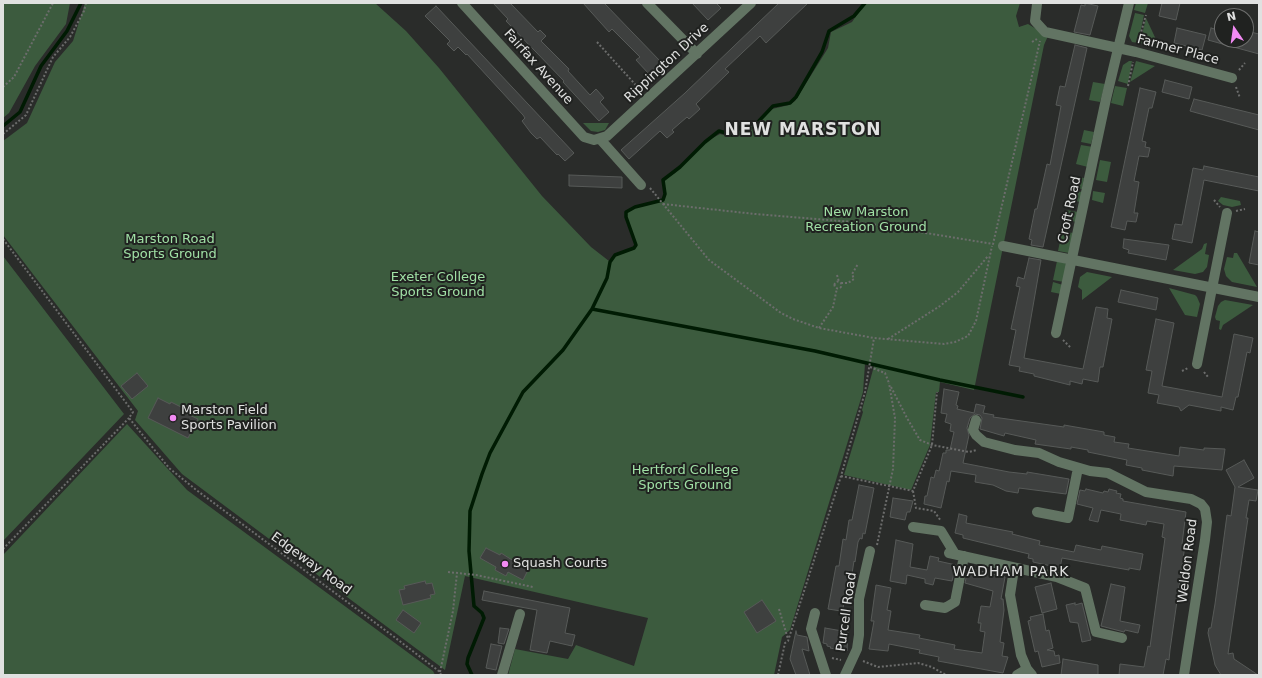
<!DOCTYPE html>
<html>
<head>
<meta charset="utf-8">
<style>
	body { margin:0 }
	#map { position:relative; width:1262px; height:678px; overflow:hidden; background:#2a2c2a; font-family:"DejaVu Sans",sans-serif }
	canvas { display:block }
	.frame { position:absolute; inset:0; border:4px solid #e0e1e0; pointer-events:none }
	.north { position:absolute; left:1214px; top:8px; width:40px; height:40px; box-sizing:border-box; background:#202220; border:1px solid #6d6e6d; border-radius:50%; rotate:347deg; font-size:11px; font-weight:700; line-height:16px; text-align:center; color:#e0e1e0 }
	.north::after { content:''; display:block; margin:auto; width:14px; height:18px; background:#f28af3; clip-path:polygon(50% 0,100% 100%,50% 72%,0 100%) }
</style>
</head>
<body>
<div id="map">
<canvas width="1262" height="678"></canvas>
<div class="frame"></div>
<div class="north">N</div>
</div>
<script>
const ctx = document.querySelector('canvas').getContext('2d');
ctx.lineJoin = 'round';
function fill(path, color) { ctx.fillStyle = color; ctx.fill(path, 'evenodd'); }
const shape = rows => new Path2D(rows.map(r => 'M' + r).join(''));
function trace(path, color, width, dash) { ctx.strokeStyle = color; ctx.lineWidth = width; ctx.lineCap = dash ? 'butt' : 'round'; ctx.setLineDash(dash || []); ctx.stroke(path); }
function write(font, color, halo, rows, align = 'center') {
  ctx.font = font + ' "DejaVu Sans",sans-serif'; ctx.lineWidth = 4; ctx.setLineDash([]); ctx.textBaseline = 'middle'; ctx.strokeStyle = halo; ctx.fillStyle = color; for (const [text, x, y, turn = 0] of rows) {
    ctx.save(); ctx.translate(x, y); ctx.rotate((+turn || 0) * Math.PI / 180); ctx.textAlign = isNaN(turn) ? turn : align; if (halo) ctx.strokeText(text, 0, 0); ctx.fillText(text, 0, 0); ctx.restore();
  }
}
const green = shape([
	[3,3,70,3,66,24,35,66,9,113,3,118],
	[85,3,375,3,406,31,439,68,542,196,591,247,609,261,615,255,634,248,635,245,626,217,626,212,635,207,663,200,665,194,663,180,675,173,705,142,720,134,731,137,734,136,742,126,756,125,772,109,789,105,795,101,828,48,831,32,852,22,863,6,868,3,1020,3,1016,16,1019,27,1028,24,1048,36,1044,45,974,390,940,382,939,392,936,392,930,445,911,490,844,475,863,412,862,410,874,366,865,364,863,392,790,630,782,637,774,675,508,675,515,649,568,659,576,645,634,666,648,618,465,576,445,670,182,474,135,420,138,411,3,235,3,141,27,123,55,62,73,41],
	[1136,3,1148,3,1145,13,1134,10],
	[1135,13,1144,15,1138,43,1132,42,1129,36],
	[1146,18,1160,48,1140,43],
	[1129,61,1132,61,1128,84,1118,81,1123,65],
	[1136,61,1155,66,1130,82],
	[1093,82,1105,84,1100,102,1089,100],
	[1115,86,1127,88,1123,106,1111,103],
	[583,123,609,123,605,130,598,132,591,131],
	[1084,130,1094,132,1091,144,1081,142],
	[1081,145,1093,147,1088,167,1076,164],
	[1100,160,1111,162,1107,182,1096,180],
	[1073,176,1084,178,1082,189,1071,187],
	[1071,190,1082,192,1080,202,1069,200],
	[1093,191,1105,193,1103,203,1092,200],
	[1221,197,1240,201,1241,205,1232,207,1223,205,1218,201],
	[1066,210,1078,212,1076,222,1064,219],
	[1062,231,1073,233,1069,253,1058,251],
	[1207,243,1205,254,1209,255,1207,267,1203,272,1195,274,1173,270,1202,249,1204,244],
	[1234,253,1237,253,1257,287,1232,282,1226,276,1224,269,1227,257,1233,258],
	[3,256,124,414,3,541],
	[1057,261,1068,264,1064,282,1053,280],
	[1087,272,1112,277,1082,300,1082,290,1078,287,1080,277],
	[1053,282,1063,285,1061,294,1051,292],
	[1169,288,1195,295,1197,297,1200,304,1197,317,1185,315],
	[1225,300,1253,305,1223,325,1221,330,1219,329,1220,321,1216,320,1215,317,1218,306,1221,302],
	[127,424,187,490,433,671,435,675,3,675,3,555]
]);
const stream = shape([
	[3,126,20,112,41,66,67,31,81,3],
	[592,309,815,351,940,380,1023,397],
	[472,675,467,664,468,658,484,618,482,613,474,606,469,551,470,511,482,474,490,453,523,392,563,350,592,309,607,278,610,262,615,255,634,248,636,245,626,217,626,212,635,207,663,200,665,194,663,180,680,167,705,142,719,131,733,135,744,123,757,123,773,106,790,103,796,97,822,52,829,31,854,16,865,3]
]);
const building = shape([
	[493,3,510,3,538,32,540,30,546,36,541,41,569,69,568,71,590,95,596,89,604,98,600,102,609,112,599,121,563,82,564,81,506,21,508,19,493,3],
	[583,3,604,3,661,62,649,74,636,60,640,57,612,29,609,32,583,3],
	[692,3,716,3,721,8,708,20,692,3],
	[779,3,808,3,766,43,760,36,725,69,729,72,696,104,700,109,689,119,687,117,672,130,674,132,667,138,660,131,629,159,621,150,685,93,779,3],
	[1085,3,1098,6,1090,35,1074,32,1081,5,1085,6,1085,3],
	[1162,3,1180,3,1176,20,1159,16,1162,3],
	[436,6,574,153,565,161,558,154,557,155,540,137,537,139,531,133,522,121,525,118,523,115,467,54,466,55,458,47,454,51,447,44,450,41,425,16,436,6],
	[1177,28,1206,35,1202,50,1174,43,1177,28],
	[1211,28,1222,31,1222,40,1246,40,1246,31,1259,34,1259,54,1208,40,1211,28],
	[1075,45,1087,48,1043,247,1031,245,1032,240,1029,239,1035,209,1037,209,1047,164,1050,165,1053,149,1061,106,1056,105,1060,86,1065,87,1075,45],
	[1165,80,1192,87,1189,99,1162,92,1165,80],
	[1140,88,1156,92,1152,108,1149,108,1142,141,1146,142,1145,147,1150,148,1148,157,1139,156,1134,181,1139,182,1134,213,1138,213,1136,222,1127,221,1125,230,1111,227,1140,88],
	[1194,99,1259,115,1259,130,1190,111,1194,99],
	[1204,166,1259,177,1259,191,1204,180,1192,243,1172,239,1175,224,1182,225,1193,168,1203,170,1204,166],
	[569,175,622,177,622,188,569,186,569,175],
	[1255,231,1259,232,1259,265,1249,263,1255,231],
	[1124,239,1169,245,1166,260,1128,253,1129,250,1123,248,1124,239],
	[1029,258,1041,260,1024,358,1083,369,1096,307,1108,309,1107,318,1112,319,1103,367,1100,367,1098,382,1083,379,1082,384,1070,381,1070,385,1034,376,1034,374,1019,371,1020,367,1009,365,1016,330,1011,329,1020,287,1016,286,1018,277,1024,279,1029,258],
	[1121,290,1158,298,1156,310,1118,302,1121,290],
	[1156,319,1174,323,1162,386,1222,397,1234,334,1253,338,1250,353,1247,352,1238,397,1236,397,1233,410,1221,407,1221,411,1189,405,1181,411,1179,407,1157,403,1159,395,1148,393,1152,371,1146,370,1156,319],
	[137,373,148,386,132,399,121,386,137,373],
	[944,389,959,392,956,405,958,406,957,409,974,413,976,404,985,406,983,413,994,415,993,417,1064,427,1064,425,1104,432,1104,435,1115,437,1114,442,1129,444,1128,448,1179,456,1180,447,1204,450,1204,448,1225,449,1222,470,1174,466,1173,476,1142,470,1142,468,1126,465,1127,460,1088,452,1088,450,1071,447,1071,449,1035,444,1036,440,1005,433,1004,436,980,429,982,418,980,415,975,414,970,418,967,428,969,435,963,463,1009,472,1027,474,1027,472,1069,479,1066,494,1019,488,1018,493,1006,491,993,485,975,482,976,475,951,471,949,482,947,481,941,508,924,504,925,496,927,496,931,477,934,478,936,470,939,471,943,453,946,453,946,450,950,450,954,432,950,431,951,424,945,422,947,414,941,413,944,389],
	[158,398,170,404,171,402,189,411,187,414,198,419,188,438,148,418,158,398],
	[1244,460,1254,478,1238,487,1258,490,1256,501,1249,500,1246,518,1248,518,1228,654,1233,653,1234,659,1258,675,1221,675,1215,665,1208,633,1209,628,1211,628,1215,604,1227,515,1231,516,1235,487,1226,470,1244,460],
	[859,485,874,488,865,534,863,533,862,539,860,538,858,542,855,562,854,561,851,580,849,579,843,608,841,611,828,609,836,566,839,566,843,539,846,540,849,520,852,520,859,485],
	[1086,489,1103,493,1104,491,1108,492,1109,489,1117,491,1116,493,1121,494,1120,498,1123,499,1123,501,1186,512,1182,544,1185,545,1170,650,1169,660,1166,659,1163,675,1119,675,1120,664,1144,667,1148,646,1150,647,1158,589,1165,538,1162,537,1164,524,1147,521,1146,525,1120,520,1121,514,1101,510,1098,522,1089,520,1093,508,1077,504,1080,490,1085,491,1086,489],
	[893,498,913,501,910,512,907,512,905,520,890,517,893,498],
	[959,514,967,516,966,523,1013,532,1012,534,1040,541,1039,545,1074,552,1076,545,1101,550,1102,546,1143,554,1140,570,1129,568,1129,570,1062,558,1060,568,1033,562,1033,559,1028,558,1029,554,963,538,963,535,955,533,959,514],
	[896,540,913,544,910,567,927,570,930,556,939,558,938,561,956,565,952,581,935,578,933,585,925,583,925,579,907,575,906,584,890,581,896,540],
	[486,548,500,555,501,553,528,570,523,580,508,572,506,576,495,570,496,567,480,558,486,548],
	[968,568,1005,577,1001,599,1003,599,1004,610,1000,642,1004,643,1002,656,1008,657,1003,673,938,661,939,657,919,653,920,650,889,644,888,651,869,649,874,621,871,621,876,585,891,588,887,610,891,611,888,630,920,635,919,638,955,645,954,649,982,653,985,632,980,631,981,623,978,623,981,606,990,607,993,591,965,583,968,568],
	[425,581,426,584,432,583,435,594,430,595,431,598,403,605,399,590,405,589,404,586,425,581],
	[1051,583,1057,609,1042,613,1035,587,1051,583],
	[1111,584,1125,587,1120,621,1140,625,1138,633,1125,630,1124,632,1101,626,1111,584],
	[484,591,570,608,565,633,575,635,572,646,550,641,547,653,530,650,537,610,482,600,484,591],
	[762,600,776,621,757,633,744,612,762,600],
	[1075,603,1075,605,1082,603,1091,640,1082,642,1078,623,1070,622,1066,605,1075,603],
	[403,610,421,623,414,633,396,620,403,610],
	[1043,614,1046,631,1049,630,1053,648,1047,650,1054,651,1055,656,1059,655,1060,663,1042,667,1038,651,1035,652,1028,621,1031,620,1030,617,1043,614],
	[500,628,509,629,504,644,498,643,500,628],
	[825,628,848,632,847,651,830,648,831,647,827,646,827,644,823,643,825,628],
	[796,631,797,635,807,637,809,651,802,649,810,675,796,675,790,659,796,631],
	[491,644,502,646,496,670,486,668,491,644],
	[1063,659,1098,665,1098,675,1061,675,1063,659]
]);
const path = shape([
	[597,42,642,92],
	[1032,42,1037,39],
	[1138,43,1146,15],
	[1239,70,1245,63],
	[1128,86,1133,62],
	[3,87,14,77,53,3],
	[1236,87,1240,98],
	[3,134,26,115,53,57,70,37,84,11,86,3],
	[650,188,709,260,781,313,793,319,819,328,874,338,944,344,955,342,968,336,976,321,992,246],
	[1214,200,1220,207],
	[663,204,755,214,865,223,993,244,1040,41],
	[1236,211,1245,209],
	[3,239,133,412,129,418,169,468,195,489,393,636,440,672,441,675],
	[837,275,839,282],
	'834.5 285a3.5 3.5 0 1 1 7 0a3.5 3.5 0 1 1-7 0Z',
	[841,283,848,283,854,279,852,274,858,264],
	[819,328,833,307,837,288],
	[888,339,940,306,958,292,988,256],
	[1063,340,1071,348],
	[870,367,885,373,889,383],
	[1182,371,1188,368],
	[1204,372,1208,377],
	[891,387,907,418,920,440,932,445,969,452,977,450],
	[841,476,913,491,932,445,937,392],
	[913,491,916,508,934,511,941,521],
	[877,545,893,469,895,418,889,383],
	[3,549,129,418],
	[448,572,476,575,533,587],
	[779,609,788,639],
	[832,658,841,660],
	[863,661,878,667,918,663,932,667,946,675],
	[440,672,453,611,457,573],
	[778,675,785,643,788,641,841,476,865,392,874,338]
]);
const minor = shape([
	[462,3,584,137,594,140,607,136,751,3],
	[647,3,697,54],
	[1037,4,1035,21,1045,32,1136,52,1232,78],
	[600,139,641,185],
	[1003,246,1259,297],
	[1056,333,1106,99,1129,3],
	[1197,364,1227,213],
	[976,420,973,430,976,435,984,442,1015,450,1039,453,1059,462,1090,471,1108,473,1146,492,1191,499,1201,504,1205,509,1207,522,1205,540,1184,675],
	[1037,512,1068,518,1078,468],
	[913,527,941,531,955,554],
	[949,553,1057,577,1085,588,1096,632,1122,638],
	[1014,569,1010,595,1021,655,1027,669,1032,675],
	[925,605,945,608,955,602,964,556],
	[815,613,811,629,826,675],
	[502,675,520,614],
	[845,675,857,649,859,635,859,599,870,551],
	[1017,675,1027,669]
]);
const markers = [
	[173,418,4,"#f28af3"],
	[505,564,4,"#f28af3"]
];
const streetNames = [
	["Farmer Place",1178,50,15],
	["Rippington Drive",667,63,-43],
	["Fairfax Avenue",538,67,48],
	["Croft Road",1070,210,-78],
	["Weldon Road",1188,561,-83],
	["Edgeway Road",311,564,36],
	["Purcell Road",847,612,-82]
];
const parkNames = [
	["New Marston",866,213],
	["Recreation Ground",866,228],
	["Marston Road",170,240],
	["Sports Ground",170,255],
	["Exeter College",438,278],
	["Sports Ground",438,293],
	["Hertford College",685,471],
	["Sports Ground",685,486]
];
const poiNames = [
	["Marston Field",181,411],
	["Sports Pavilion",181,426],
	["Squash Courts",513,564]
];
const neighbourhoodNames = [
	["WADHAM PARK",1011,572]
];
const districtNames = [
	["NEW MARSTON",803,131]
];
fill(green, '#3c5b3e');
trace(stream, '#001b03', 3.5);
fill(building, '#3e403f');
trace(building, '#575a58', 1);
trace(path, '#6c6d6c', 2, [2, 2]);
trace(minor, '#627463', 10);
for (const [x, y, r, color] of markers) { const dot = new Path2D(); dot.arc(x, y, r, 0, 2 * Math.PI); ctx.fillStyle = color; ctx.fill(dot); trace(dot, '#202220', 1.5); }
write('13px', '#e0e1e0', '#202220', streetNames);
write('13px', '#a0e0a5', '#202220', parkNames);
write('13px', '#e0e1e0', '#202220', poiNames, 'left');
ctx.letterSpacing = '1px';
write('14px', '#e0e1e0', '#202220', neighbourhoodNames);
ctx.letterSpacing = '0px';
ctx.letterSpacing = '1px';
write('bold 17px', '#e0e1e0', '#202220', districtNames);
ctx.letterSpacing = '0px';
</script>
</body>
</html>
